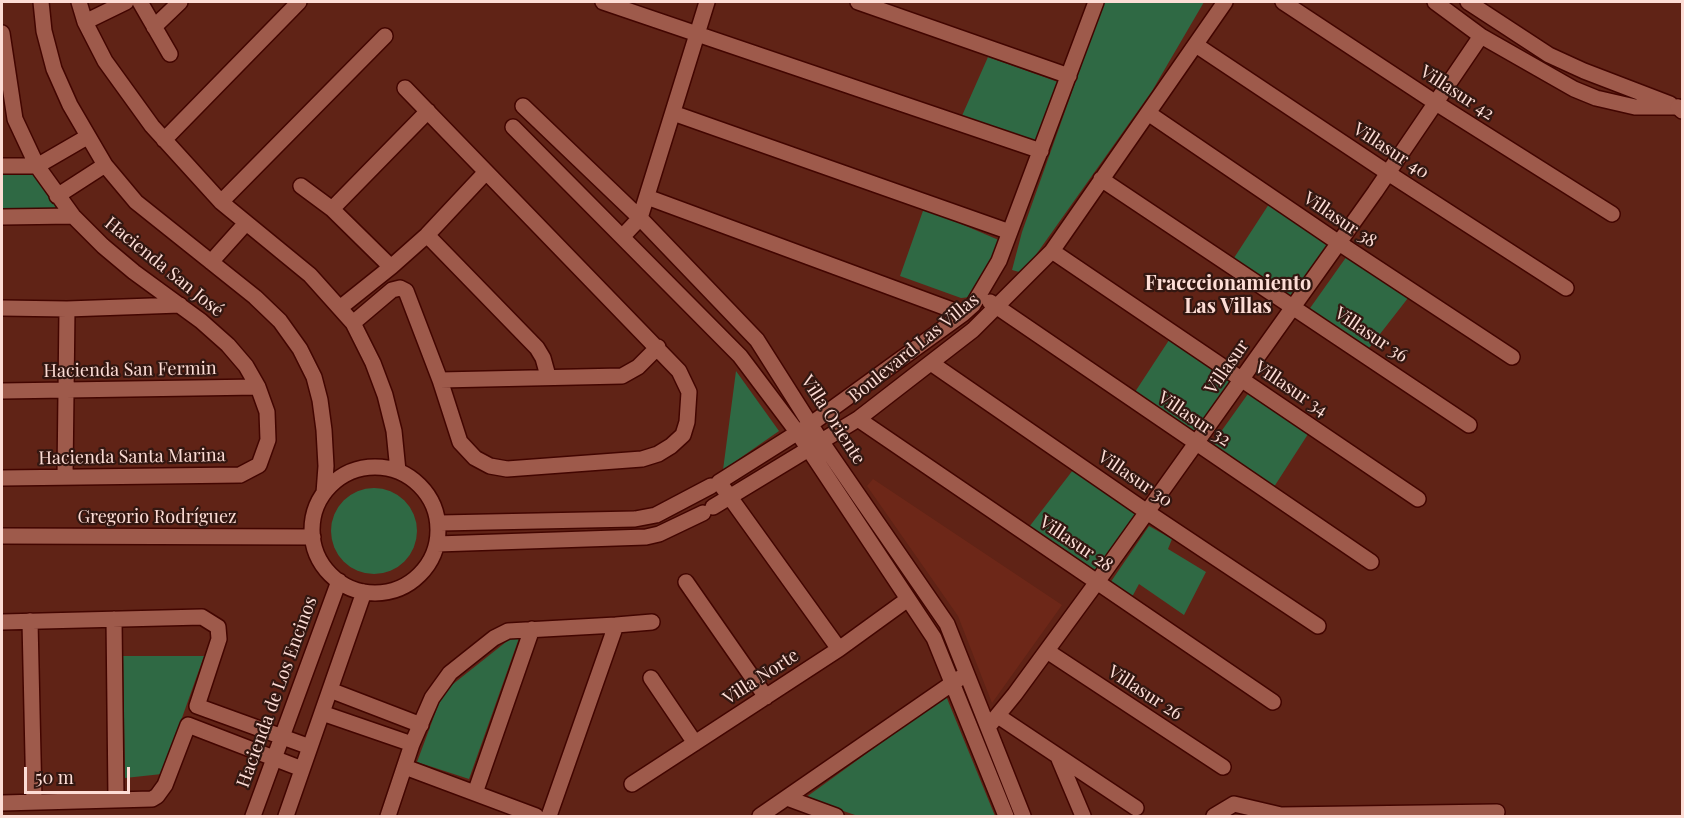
<!DOCTYPE html>
<html>
<head>
<meta charset="utf-8">
<style>
	body { margin:0 }
	#map { position:relative; width:1684px; height:818px; overflow:hidden; background:#602316; font-family:"Playfair Display",serif }
	canvas { display:block }
	.frame { position:absolute; inset:0; border:3px solid #fdddd6; pointer-events:none }
	.scale { position:absolute; left:24px; top:767px; width:106px; height:27px; box-sizing:border-box; border:3px solid #fdddd6; border-top:0; padding-left:8px; font-size:18px; line-height:21px; white-space:nowrap; color:#fdddd6; -webkit-text-stroke:4px #331711; paint-order:stroke }
</style>
</head>
<body>
<div id="map">
<canvas width="1684" height="818"></canvas>
<div class="frame"></div>
<div class="scale">50 m</div>
</div>
<script>
const ctx = document.querySelector('canvas').getContext('2d');
ctx.lineJoin = 'round';
function fill(path, color) { ctx.fillStyle = color; ctx.fill(path, 'evenodd'); }
const shape = rows => new Path2D(rows.map(r => 'M' + r).join(''));
function trace(path, color, width, dash) { ctx.strokeStyle = color; ctx.lineWidth = width; ctx.lineCap = dash ? 'butt' : 'round'; ctx.setLineDash(dash || []); ctx.stroke(path); }
function write(font, color, halo, rows, align = 'center') {
  ctx.font = font + ' "Playfair Display",serif'; ctx.lineWidth = 4.5; ctx.setLineDash([]); ctx.textBaseline = 'middle'; ctx.strokeStyle = halo; ctx.fillStyle = color; for (const [text, x, y, turn = 0] of rows) {
    ctx.save(); ctx.translate(x, y); ctx.rotate((+turn || 0) * Math.PI / 180); ctx.textAlign = isNaN(turn) ? turn : align; if (halo) ctx.strokeText(text, 0, 0); ctx.fillText(text, 0, 0); ctx.restore();
  }
}
const built = shape([
	[873,479,1062,605,992,703,958,616,867,486]
]);
const green = shape([
	[1104,2,1204,2,1152,91,1023,273,1012,270,1022,232],
	[988,57,1058,82,1036,146,961,118],
	[2,166,37,166,73,216,2,217],
	[1269,204,1330,244,1289,299,1232,261],
	[924,208,1001,241,971,297,961,298,900,276],
	[1347,256,1408,298,1366,352,1308,311],
	[1171,337,1236,382,1193,438,1133,395],
	[736,371,779,431,723,470],
	[1250,391,1310,431,1272,490,1210,447],
	[1073,470,1138,516,1095,574,1029,527],
	'331 531a43 43 0 1 1 86 0a43 43 0 1 1-86 0Z',
	[1149,526,1172,539,1168,549,1206,572,1184,615,1139,584,1132,597,1110,583],
	[511,638,519,638,469,779,417,762,443,692],
	[123,656,204,656,162,774,125,778],
	[946,696,995,816,858,816,805,798]
]);
const minor = shape([
	[41,2,44,31,54,69,70,105,105,165,136,202,255,297,280,321,300,349,314,377,320,400,324,430,326,466,324,493],
	[79,2,85,22,105,61,152,126,221,202,310,275,353,323,373,363,385,395,394,431,398,471],
	[140,2,170,54],
	[603,2,1041,151],
	[858,2,1069,76],
	[1283,2,1436,103,1612,214],
	[1435,2,1481,36,1574,89,1596,98,1635,107,1678,107],
	[1468,2,1549,55,1584,71,1670,104],
	[85,22,126,2],
	[154,27,180,2],
	[2,33,15,119,37,166,73,216,103,246,134,272,201,321,228,345,246,366,258,387,267,412,268,440,259,465,240,475,2,478],
	[1196,45,1388,173,1566,288],
	[523,106,640,218,757,340,821,441,947,624,1023,816],
	[673,113,1010,232],
	[1148,113,1339,243,1512,357],
	[513,127,740,356,798,433,934,638,1006,816],
	[164,140,299,2],
	[2,166,37,166,87,137],
	[1101,179,1469,425],
	[301,186,332,209,391,267],
	[57,196,105,165],
	[647,197,963,314],
	[221,202,385,36],
	[332,209,428,111],
	[2,217,73,216],
	[427,235,537,348,543,358,548,376],
	[623,236,640,218,707,2],
	[1052,251,1418,499],
	[211,262,246,223],
	[990,302,1371,562],
	[341,307,391,267,427,235,486,172],
	[2,308,67,309,180,305],
	[353,323,392,290,400,288,406,291,440,380,460,442,475,458,490,466,507,469,642,459,658,454,671,446,683,435,687,422,689,392,679,371,405,88],
	[931,363,1147,512,1318,626],
	[440,380,622,376,638,367,658,347],
	[2,391,258,387],
	[858,419,1273,702],
	'312 530a63 63 0 1 1 126 0a63 63 0 1 1-126 0Z',
	[65,476,67,309],
	[713,507,858,419,973,330,1052,251,1225,2],
	[440,523,635,519,656,515,711,486],
	[2,536,313,537],
	[437,544,646,537,659,534,703,513],
	[686,582,766,697],
	[114,619,116,798],
	[30,621,34,802],
	[2,622,202,617,218,627,219,639,197,706,310,747],
	[616,625,652,622],
	[839,649,719,482,811,424,963,314,973,305,999,261,1096,2],
	[1047,651,1223,767],
	[651,678,695,743],
	[330,690,421,725],
	[322,713,412,744],
	[998,716,1136,808],
	[988,727,1015,694,1097,582,1375,192,1481,36],
	[1059,759,1083,816],
	[405,767,536,816],
	[632,784,839,649,908,599],
	[475,793,532,629],
	[787,798,836,816],
	[2,803,152,799,157,796,165,785,188,725,302,769],
	[253,816,339,581],
	[286,816,364,592],
	[388,816,412,744,432,698,450,673,494,638,508,631,616,625,549,816],
	[760,816,960,678],
	[1214,816,1234,804,1281,815,1497,812]
]);
const tertiary = shape([
	[1678,107,1682,111]
]);
const streetNames = [
	["Villasur 42",1457,93,33],
	["Villasur 40",1391,151,33],
	["Villasur 38",1340,220,34],
	["Hacienda San José",164,267,39],
	["Villasur 36",1371,335,34],
	["Boulevard Las Villas",914,348,-39],
	["Villasur",1227,367,-55],
	["Hacienda San Fermin",130,370,-1],
	["Villasur 34",1291,389,34],
	["Villasur 32",1194,419,34],
	["Villa Oriente",833,420,57],
	["Hacienda Santa Marina",132,457,-1],
	["Villasur 30",1135,479,34],
	["Gregorio Rodríguez",157,517],
	["Villasur 28",1076,544,34],
	["Villa Norte",761,677,-33],
	["Hacienda de Los Encinos",277,692,-70],
	["Villasur 26",1145,693,33]
];
const neighbourhoodNames = [
	["Fracccionamiento",1228,284],
	["Las Villas",1228,307]
];
fill(built, '#6d2718');
fill(green, '#2f6944');
trace(minor, '#420500', 18);
trace(tertiary, '#420500', 18);
trace(minor, '#9e5a4b', 15);
trace(tertiary, '#9e5a4b', 15);
write('18px', '#fdddd6', '#331711', streetNames);
write('bold 20px', '#fdddd6', '#331711', neighbourhoodNames);
</script>
</body>
</html>
